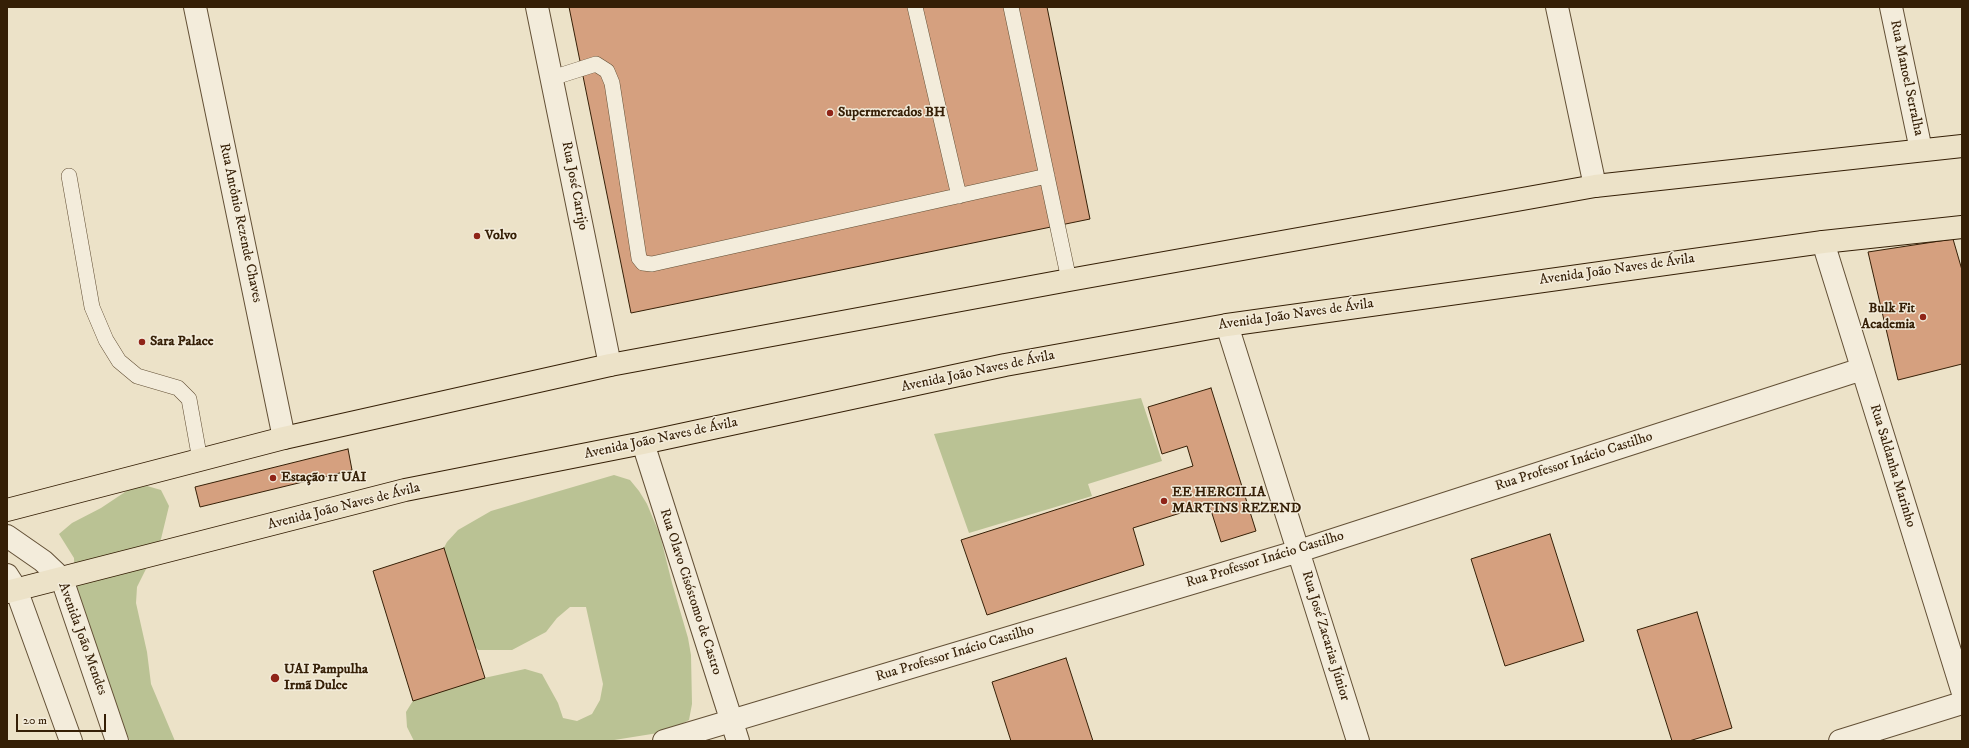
<!DOCTYPE html>
<html>
<head>
<meta charset="utf-8">
<style>
	body { margin:0 }
	#map { position:relative; width:1969px; height:748px; overflow:hidden; background:#ece2c8; font-family:"IM FELL DW Pica",serif }
	canvas { display:block }
	.frame { position:absolute; inset:0; border:8px solid #351f06; pointer-events:none }
	.scale { position:absolute; left:16px; top:714px; width:90px; height:18px; box-sizing:border-box; border:2px solid #351f06; border-top:0; padding-left:5px; font-size:12px; line-height:14px; white-space:nowrap; color:#351f06; -webkit-text-stroke:3px #f3ecdb; paint-order:stroke }
</style>
</head>
<body>
<div id="map">
<canvas width="1969" height="748"></canvas>
<div class="frame"></div>
<div class="scale">20 m</div>
</div>
<script>
const ctx = document.querySelector('canvas').getContext('2d');
ctx.lineJoin = 'round';
function fill(path, color) { ctx.fillStyle = color; ctx.fill(path, 'evenodd'); }
const shape = rows => new Path2D(rows.map(r => 'M' + r).join(''));
function trace(path, color, width, dash) { ctx.strokeStyle = color; ctx.lineWidth = width; ctx.lineCap = dash ? 'butt' : 'round'; ctx.setLineDash(dash || []); ctx.stroke(path); }
function write(font, color, halo, rows, align = 'center') {
  ctx.font = font + ' "IM FELL DW Pica",serif'; ctx.lineWidth = 3; ctx.setLineDash([]); ctx.textBaseline = 'middle'; ctx.strokeStyle = halo; ctx.fillStyle = color; for (const [text, x, y, turn = 0] of rows) {
    ctx.save(); ctx.translate(x, y); ctx.rotate((+turn || 0) * Math.PI / 180); ctx.textAlign = isNaN(turn) ? turn : align; if (halo) ctx.strokeText(text, 0, 0); ctx.fillText(text, 0, 0); ctx.restore();
  }
}
const green = shape([
	[1141,398,1162,461,1088,484,1092,496,969,533,934,434],
	[614,475,630,480,639,491,647,504,660,535,672,583,688,638,691,655,692,704,689,720,674,728,658,733,608,741,414,741,407,727,406,712,414,699,475,680,525,669,542,674,558,703,563,718,577,721,592,714,600,700,603,684,586,607,570,607,557,618,546,632,512,650,478,650,466,637,439,557,447,542,458,530,491,511],
	[147,486,161,490,169,506,161,539,137,587,136,603,147,652,151,684,175,741,130,741,122,724,75,587,74,558,59,534,72,523,101,508,131,488]
]);
const building = shape([
	[569,7,1047,7,1090,219,631,313,569,7],
	[1953,239,1962,270,1962,364,1898,380,1868,252,1953,239],
	[1211,388,1256,531,1221,542,1209,504,1133,528,1144,565,987,615,961,540,1193,466,1187,446,1162,454,1148,407,1211,388],
	[348,449,352,470,200,507,195,487,348,449],
	[1550,534,1584,641,1505,666,1471,559,1550,534],
	[444,548,485,678,413,701,373,571,444,548],
	[1697,612,1732,728,1689,741,1672,741,1637,630,1697,612],
	[1066,658,1093,741,1011,741,992,682,1066,658]
]);
const service = shape([
	[915,7,959,196],
	[1011,7,1069,280],
	[552,78,596,64,607,71,612,83,639,258,643,263,652,264,1047,176],
	[69,176,92,307,106,340,119,361,137,376,178,388,189,399,200,460]
]);
const minor = shape([
	[195,7,284,438],
	[537,7,610,365],
	[1557,7,1595,186],
	[1891,7,1921,150],
	[1823,242,1962,690],
	[1227,325,1358,741],
	[643,443,738,741],
	[664,741,1299,551,1862,369],
	[1840,741,1962,703]
]);
const tertiary = shape([
	[7,536,43,561,62,579,117,741],
	[7,575,16,589,71,741]
]);
const primary = shape([
	[7,510,284,438,610,365,1069,280,1595,186,1962,146],
	[7,592,405,490,643,443,1005,365,1227,325,1823,242,1962,227]
]);
const markers = [
	[830,113,4,"#8f2418"],
	[477,236,4,"#8f2418"],
	[1923,317,4,"#8f2418"],
	[142,342,4,"#8f2418"],
	[273,478,4,"#8f2418"],
	[1164,501,4,"#8f2418"],
	[275,678,5,"#8f2418"]
];
const streetNames = [
	["Rua Manoel Serralha",1906,78,78],
	["Rua José Carrijo",574,186,79],
	["Rua Antônio Rezende Chaves",240,223,78],
	["Avenida João Naves de Ávila",1617,270,-8],
	["Avenida João Naves de Ávila",1296,315,-8],
	["Avenida João Naves de Ávila",978,372,-12],
	["Avenida João Naves de Ávila",661,439,-12],
	["Rua Professor Inácio Castilho",1574,462,-18],
	["Rua Saldanha Marinho",1892,466,73],
	["Avenida João Naves de Ávila",344,507,-14],
	["Rua Professor Inácio Castilho",1265,560,-17],
	["Rua Olavo Cisóstomo de Castro",690,592,72],
	["Rua José Zacarias Júnior",1325,636,73],
	["Avenida João Mendes",82,639,70],
	["Rua Professor Inácio Castilho",955,654,-17]
];
const poiNames = [
	["Supermercados BH",838,113],
	["Volvo",485,236],
	["Bulk Fit",1915,309,"right"],
	["Academia",1915,325,"right"],
	["Sara Palace",150,342],
	["Estação 11 UAI",281,478],
	["EE HERCILIA",1172,493],
	["MARTINS REZEND",1172,509],
	["UAI Pampulha",284,670],
	["Irmã Dulce",284,686]
];
fill(green, '#bac294');
fill(building, '#d5a07f');
trace(building, '#351f06', 1);
trace(service, '#635036', 16);
trace(minor, '#635036', 24);
trace(tertiary, '#635036', 24);
trace(primary, '#351f06', 24);
trace(service, '#f3ecdb', 15);
trace(minor, '#f3ecdb', 22);
trace(tertiary, '#f3ecdb', 22);
trace(primary, '#ece2c8', 22);
for (const [x, y, r, color] of markers) { const dot = new Path2D(); dot.arc(x, y, r, 0, 2 * Math.PI); ctx.fillStyle = color; ctx.fill(dot); trace(dot, '#f3ecdb', 1.5); }
write('14px', '#351f06', '#f3ecdb', streetNames);
write('bold 14px', '#351f06', '#f3ecdb', poiNames, 'left');
</script>
</body>
</html>
